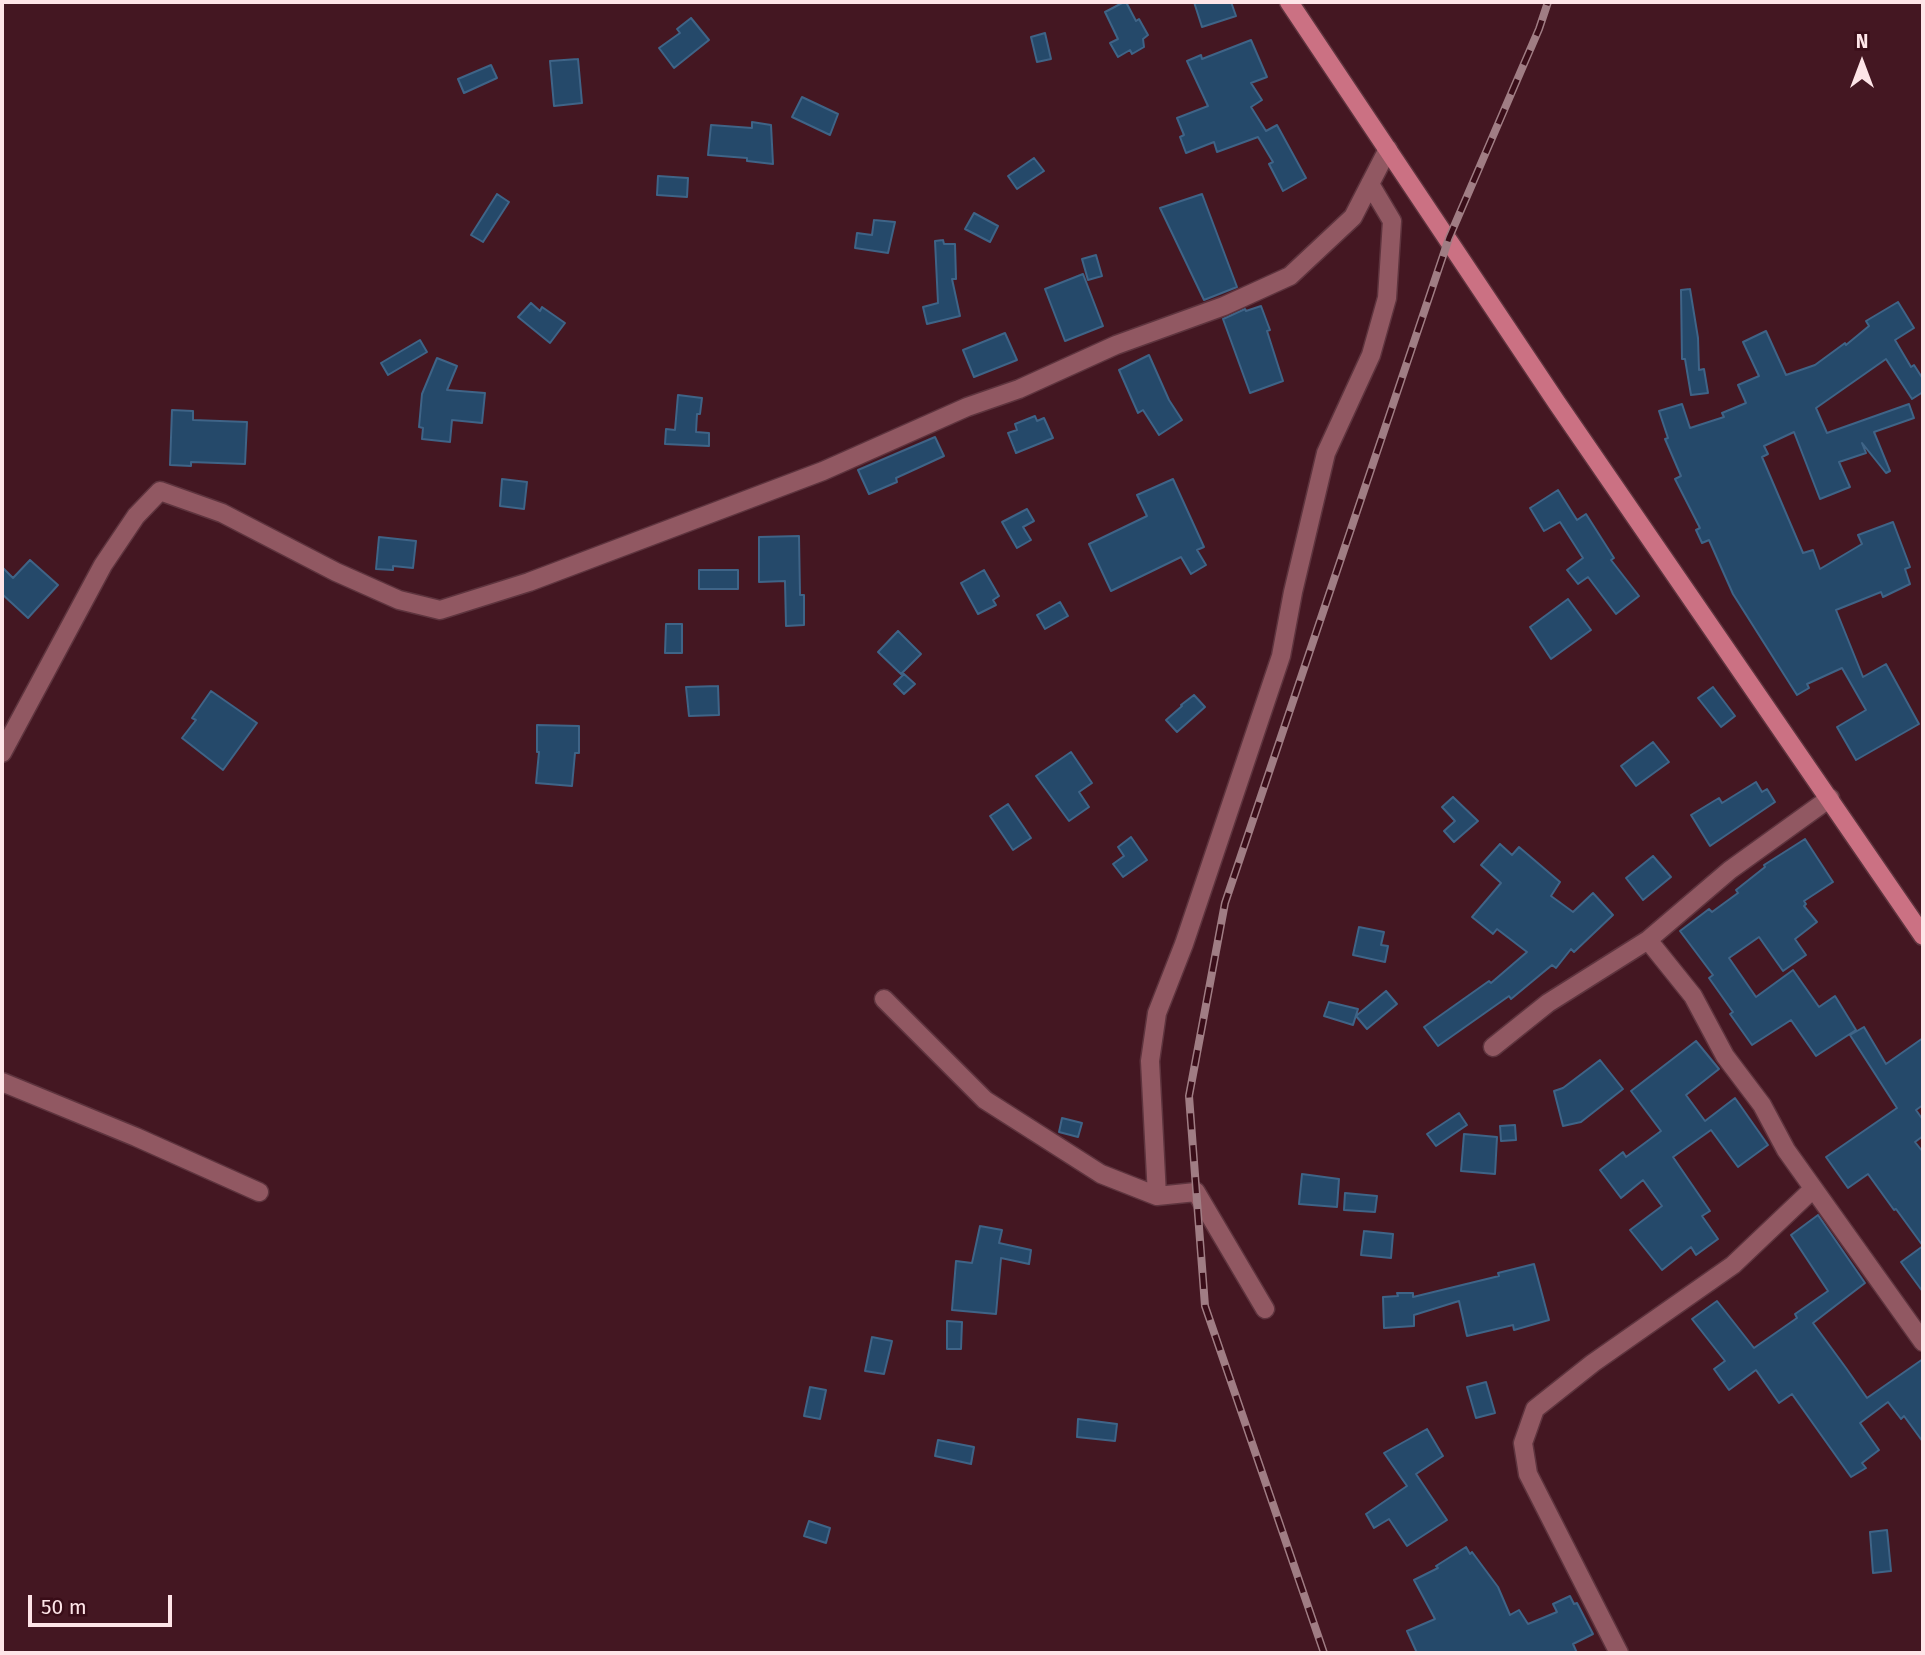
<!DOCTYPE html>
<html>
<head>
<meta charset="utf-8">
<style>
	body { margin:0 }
	#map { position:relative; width:1925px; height:1655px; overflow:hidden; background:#441722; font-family:"Fira Sans",sans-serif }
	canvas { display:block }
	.frame { position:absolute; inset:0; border:4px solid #fee5e8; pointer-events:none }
	.north { position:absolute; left:1827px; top:28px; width:70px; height:70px; -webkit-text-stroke:5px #390d18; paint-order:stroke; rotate:0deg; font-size:19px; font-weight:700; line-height:28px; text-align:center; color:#fee5e8 }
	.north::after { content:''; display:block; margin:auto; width:24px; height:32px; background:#fee5e8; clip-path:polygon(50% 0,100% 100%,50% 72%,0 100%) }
	.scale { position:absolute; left:28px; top:1595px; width:144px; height:32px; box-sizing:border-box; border:4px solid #fee5e8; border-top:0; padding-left:9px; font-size:21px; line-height:24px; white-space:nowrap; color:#fee5e8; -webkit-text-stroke:5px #390d18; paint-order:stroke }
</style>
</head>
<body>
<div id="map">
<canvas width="1925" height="1655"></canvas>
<div class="frame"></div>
<div class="north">N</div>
<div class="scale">50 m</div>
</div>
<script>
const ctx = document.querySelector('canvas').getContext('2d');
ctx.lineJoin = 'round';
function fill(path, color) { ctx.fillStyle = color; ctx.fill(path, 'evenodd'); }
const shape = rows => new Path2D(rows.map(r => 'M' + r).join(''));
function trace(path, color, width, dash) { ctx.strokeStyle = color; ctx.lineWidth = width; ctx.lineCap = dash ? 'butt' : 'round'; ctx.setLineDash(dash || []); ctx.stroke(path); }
const building = shape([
	[1124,2,1126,2,1136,21,1139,19,1148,35,1143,39,1144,47,1132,54,1130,50,1118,57,1110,43,1118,39,1105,12,1124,2],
	[1194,2,1231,2,1236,16,1202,27,1194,2],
	[691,18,709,40,674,68,659,48,680,33,677,29,691,18],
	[1045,33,1051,59,1037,62,1031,37,1045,33],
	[1251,40,1267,77,1251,83,1262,100,1251,107,1266,131,1277,125,1306,178,1283,191,1269,164,1273,162,1258,137,1217,152,1214,142,1186,153,1180,137,1184,135,1177,118,1208,106,1187,61,1201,55,1202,59,1251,40],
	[578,59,582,103,554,106,550,61,578,59],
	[491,65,497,78,464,93,458,79,491,65],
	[802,97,838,114,830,135,792,117,802,97],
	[752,122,771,125,773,164,747,161,747,158,708,155,711,125,752,128,752,122],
	[1034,158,1044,171,1017,189,1008,176,1034,158],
	[658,176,688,178,687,197,657,195,658,176],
	[497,194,509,202,483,242,471,235,497,194],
	[1202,194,1237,287,1204,300,1160,208,1202,194],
	[974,213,998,226,990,242,965,229,974,213],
	[874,220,895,222,888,253,855,248,857,233,872,235,874,220],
	[943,240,944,244,955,244,956,279,952,279,960,316,927,324,923,307,938,303,935,241,943,240],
	[1096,255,1102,276,1088,280,1082,259,1096,255],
	[1083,274,1103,326,1065,341,1045,289,1083,274],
	[1690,289,1698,338,1699,370,1704,369,1708,393,1691,395,1685,359,1682,359,1681,290,1690,289],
	[1898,302,1914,328,1895,340,1911,367,1914,365,1923,379,1923,392,1912,399,1886,359,1816,408,1827,433,1909,404,1914,418,1874,432,1890,471,1886,473,1862,443,1866,453,1839,462,1850,487,1820,499,1794,432,1764,446,1768,454,1762,457,1803,553,1813,550,1820,569,1862,544,1858,535,1893,522,1910,567,1905,569,1910,584,1883,597,1881,592,1836,610,1863,677,1886,664,1919,724,1856,760,1837,727,1866,710,1842,668,1807,684,1809,688,1797,695,1733,594,1709,540,1702,543,1696,530,1700,528,1675,479,1681,476,1665,439,1668,438,1659,411,1682,404,1690,428,1724,417,1722,413,1746,403,1738,385,1759,376,1743,342,1766,331,1786,375,1815,365,1845,343,1846,345,1869,326,1866,321,1898,302],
	[531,303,540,311,542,307,565,323,550,343,518,317,531,303],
	[1261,306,1270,330,1267,331,1283,381,1250,393,1223,319,1245,309,1246,311,1261,306],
	[1005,333,1017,360,974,377,963,350,1005,333],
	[420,340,427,352,388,375,381,363,420,340],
	[1149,355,1169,400,1182,420,1159,435,1143,410,1138,413,1119,370,1149,355],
	[437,358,457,366,447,390,485,393,482,423,452,420,450,442,422,439,423,428,419,427,422,394,437,358],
	[678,395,702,398,700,414,697,414,696,432,709,433,709,446,665,444,666,429,675,430,678,395],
	[172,410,193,411,193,420,247,422,245,464,191,462,191,466,170,465,172,410],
	[1035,416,1037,421,1044,418,1053,438,1016,453,1008,433,1017,430,1015,424,1035,416],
	[935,437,944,456,896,478,897,482,869,494,858,470,935,437],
	[502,479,527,482,524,509,500,506,502,479],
	[1173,479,1204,547,1197,550,1206,565,1191,574,1181,557,1111,591,1089,544,1147,516,1137,495,1173,479],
	[1558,490,1577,520,1586,514,1614,558,1611,560,1639,596,1616,614,1588,577,1578,584,1567,570,1583,558,1560,522,1544,531,1530,508,1558,490],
	[1027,509,1034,521,1023,527,1031,540,1017,548,1002,522,1027,509],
	[799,536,800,595,804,595,804,625,786,626,785,581,759,582,759,537,799,536],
	[379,537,416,541,413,568,393,566,393,570,376,569,379,537],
	[30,560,58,585,28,618,2,594,2,567,13,578,30,560],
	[699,570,738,570,738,589,699,589,699,570],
	[984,570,999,596,993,600,996,605,978,614,961,583,984,570],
	[1568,599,1591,630,1551,659,1530,627,1568,599],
	[1060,602,1068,616,1045,629,1037,615,1060,602],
	[666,624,682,624,682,653,665,653,666,624],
	[898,631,921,654,901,674,878,652,898,631],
	[904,674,915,684,904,694,894,684,904,674],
	[718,686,719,715,689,716,686,687,718,686],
	[1713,687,1735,716,1721,727,1698,698,1713,687],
	[211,691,257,723,223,770,182,738,196,720,192,718,211,691],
	[1194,695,1205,707,1177,732,1166,720,1182,706,1181,705,1194,695],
	[537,725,579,726,579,753,575,753,572,786,536,783,539,752,537,752,537,725],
	[1653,742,1669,762,1636,786,1621,766,1653,742],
	[1071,752,1092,783,1079,792,1089,807,1069,821,1036,776,1071,752],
	[1756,782,1762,792,1767,789,1775,802,1710,846,1691,815,1719,798,1722,803,1756,782],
	[1453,797,1478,821,1454,842,1444,831,1455,821,1442,807,1453,797],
	[1008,804,1031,838,1013,850,990,816,1008,804],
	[1131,837,1147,860,1123,877,1113,864,1124,856,1118,847,1131,837],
	[1805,839,1833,882,1804,901,1806,904,1804,906,1817,922,1795,939,1806,955,1783,971,1759,937,1729,958,1756,997,1793,970,1819,1007,1835,996,1856,1030,1816,1056,1791,1020,1752,1045,1730,1014,1733,1012,1709,978,1713,975,1680,931,1709,909,1712,912,1738,893,1736,890,1765,867,1764,865,1805,839],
	[1500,844,1512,855,1519,847,1560,882,1551,896,1573,912,1593,893,1613,915,1574,952,1571,949,1556,968,1552,965,1511,999,1509,996,1438,1046,1424,1027,1489,981,1491,983,1527,952,1497,929,1493,934,1472,917,1501,883,1481,865,1500,844],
	[1653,856,1671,877,1643,900,1626,878,1653,856],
	[1359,927,1384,932,1381,945,1388,946,1385,962,1353,955,1359,927],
	[1386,991,1397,1004,1367,1029,1356,1016,1386,991],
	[1329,1002,1358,1009,1353,1025,1324,1016,1329,1002],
	[1864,1027,1886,1064,1923,1038,1923,1105,1916,1110,1923,1120,1923,1136,1915,1142,1923,1152,1923,1292,1901,1262,1923,1246,1896,1209,1894,1210,1868,1174,1848,1188,1826,1157,1897,1108,1850,1035,1864,1027],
	[1696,1041,1719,1069,1686,1095,1705,1121,1735,1098,1768,1145,1738,1167,1711,1130,1673,1157,1710,1211,1702,1216,1718,1239,1696,1255,1691,1247,1662,1270,1630,1230,1662,1206,1643,1180,1621,1198,1600,1170,1623,1152,1626,1157,1661,1131,1631,1091,1696,1041],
	[1600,1060,1623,1089,1581,1122,1563,1126,1554,1091,1563,1088,1600,1060],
	[1459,1113,1467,1125,1436,1146,1427,1134,1459,1113],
	[1062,1118,1082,1123,1078,1137,1059,1132,1062,1118],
	[1515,1125,1516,1140,1501,1141,1500,1126,1515,1125],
	[1464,1134,1497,1137,1495,1174,1461,1171,1464,1134],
	[1302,1174,1339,1179,1337,1207,1299,1204,1302,1174],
	[1345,1193,1377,1196,1375,1212,1344,1210,1345,1193],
	[1818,1215,1865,1283,1813,1323,1846,1368,1867,1398,1923,1359,1923,1442,1904,1416,1901,1419,1888,1402,1860,1423,1879,1450,1862,1463,1866,1468,1851,1477,1792,1394,1779,1403,1756,1370,1729,1390,1714,1369,1725,1361,1692,1319,1717,1301,1754,1348,1797,1318,1795,1314,1828,1291,1791,1235,1818,1215],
	[980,1226,1002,1230,999,1243,1031,1250,1029,1264,1001,1258,996,1314,952,1310,956,1261,972,1263,980,1226],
	[1364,1231,1393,1234,1391,1258,1361,1255,1364,1231],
	[1534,1264,1549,1320,1514,1330,1513,1325,1467,1336,1459,1301,1414,1315,1414,1326,1384,1328,1383,1297,1398,1296,1397,1293,1413,1293,1413,1297,1499,1276,1498,1273,1534,1264],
	[947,1321,962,1322,961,1349,947,1349,947,1321],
	[872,1337,892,1341,884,1374,865,1371,872,1337],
	[1486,1382,1495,1413,1476,1418,1467,1387,1486,1382],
	[810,1387,826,1390,820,1419,804,1416,810,1387],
	[1078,1419,1117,1424,1115,1441,1077,1437,1078,1419],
	[1427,1429,1443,1456,1416,1474,1447,1520,1407,1546,1389,1519,1374,1528,1366,1514,1407,1486,1384,1453,1427,1429],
	[938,1440,974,1447,971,1464,935,1456,938,1440],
	[809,1521,830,1528,826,1543,804,1536,809,1521],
	[1887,1530,1891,1571,1873,1573,1870,1532,1887,1530],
	[1466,1547,1470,1554,1472,1552,1498,1587,1510,1615,1519,1610,1528,1624,1557,1612,1553,1604,1570,1596,1574,1604,1577,1603,1593,1634,1573,1644,1577,1653,1417,1653,1407,1631,1435,1619,1414,1580,1438,1568,1436,1566,1466,1547]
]);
const street = shape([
	[2,753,103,565,136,516,160,491,222,513,336,572,399,600,440,610,529,582,823,471,967,407,1019,389,1116,345,1224,306,1290,276,1353,217,1388,149],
	[1648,940,1693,996,1725,1056,1762,1105,1786,1150,1923,1342],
	[884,999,985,1100,1101,1174,1157,1196,1196,1192,1265,1309],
	[1493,1047,1548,1003,1648,940,1730,870,1830,798],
	[2,1082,136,1137,259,1192],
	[1157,1196,1150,1061,1157,1013,1184,944,1281,656,1293,592,1326,453,1371,355,1387,298,1392,221,1370,184],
	[1619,1653,1528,1474,1523,1443,1535,1409,1593,1363,1733,1265,1813,1189]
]);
const secondary = shape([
	[1289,2,1557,403,1923,936]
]);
const rail = shape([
	[1324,1653,1205,1306,1189,1096,1225,903,1449,238,1539,29,1548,2]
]);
fill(building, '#25496a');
trace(building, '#3f6487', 2);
trace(street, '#5e343e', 21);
trace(secondary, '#5e343e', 21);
trace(street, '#915862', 18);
trace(secondary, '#cb7183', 18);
trace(rail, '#a07d84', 8);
trace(rail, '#390d18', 5, [16]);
</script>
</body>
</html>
